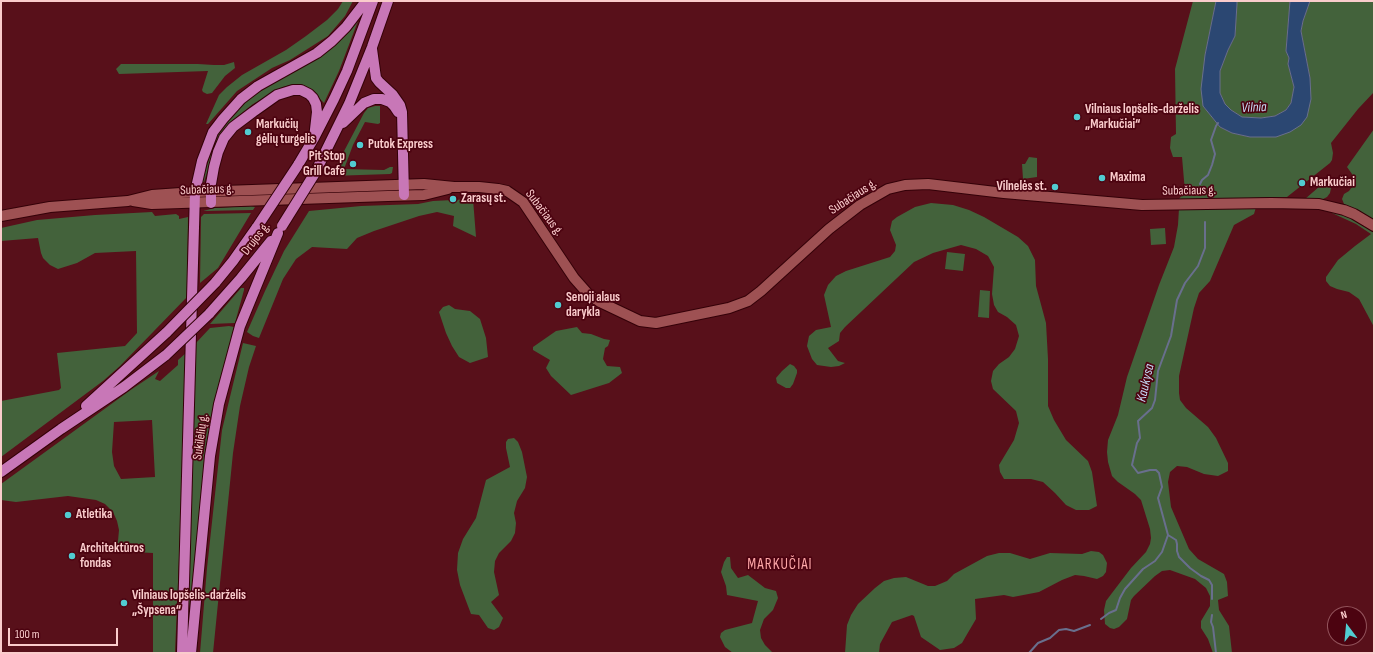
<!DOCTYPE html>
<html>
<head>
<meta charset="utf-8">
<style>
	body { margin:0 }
	#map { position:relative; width:1375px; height:654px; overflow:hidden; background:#58101a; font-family:"Sofia Sans Condensed",sans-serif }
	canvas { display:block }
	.frame { position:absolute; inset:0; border:2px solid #facccc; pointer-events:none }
	.north { position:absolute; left:1327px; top:606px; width:40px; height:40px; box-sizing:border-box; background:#4c0310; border:1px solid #92535b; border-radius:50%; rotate:344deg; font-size:11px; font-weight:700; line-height:16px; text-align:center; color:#facccc }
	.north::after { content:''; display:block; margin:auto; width:14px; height:18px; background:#51ccd1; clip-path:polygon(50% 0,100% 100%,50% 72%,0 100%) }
	.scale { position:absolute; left:8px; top:628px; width:110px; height:18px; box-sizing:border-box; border:2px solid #facccc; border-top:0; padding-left:5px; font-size:12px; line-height:14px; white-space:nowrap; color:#facccc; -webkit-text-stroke:3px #4c0310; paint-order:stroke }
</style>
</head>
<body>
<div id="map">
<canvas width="1375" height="654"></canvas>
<div class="frame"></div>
<div class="north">N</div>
<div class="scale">100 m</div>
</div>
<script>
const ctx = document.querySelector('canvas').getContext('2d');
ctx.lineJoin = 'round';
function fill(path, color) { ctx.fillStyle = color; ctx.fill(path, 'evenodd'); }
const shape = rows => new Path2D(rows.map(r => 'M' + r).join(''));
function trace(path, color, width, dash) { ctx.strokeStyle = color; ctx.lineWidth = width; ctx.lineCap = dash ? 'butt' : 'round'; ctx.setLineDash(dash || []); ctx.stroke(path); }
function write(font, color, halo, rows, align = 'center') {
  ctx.font = font + ' "Sofia Sans Condensed",sans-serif'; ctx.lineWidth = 3.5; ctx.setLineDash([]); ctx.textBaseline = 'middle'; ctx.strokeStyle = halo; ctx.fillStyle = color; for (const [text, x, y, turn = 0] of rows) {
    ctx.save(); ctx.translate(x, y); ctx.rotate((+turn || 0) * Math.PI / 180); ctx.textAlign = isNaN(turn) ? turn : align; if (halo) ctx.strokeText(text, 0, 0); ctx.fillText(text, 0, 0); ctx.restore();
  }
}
const green = shape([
	[343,1,353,1,345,16,328,36,290,60,272,68,237,91,208,124,206,124,219,95,227,87,242,75,286,50,306,36,327,20,338,9],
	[1193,1,1216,1,1205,55,1203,106,1220,127,1232,133,1250,137,1276,137,1310,78,1301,31,1303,21,1310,1,1374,1,1374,92,1358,109,1331,143,1333,153,1332,160,1330,163,1287,197,1178,200,1185,192,1182,157,1173,157,1170,148,1171,137,1176,134,1175,69],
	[1237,1,1290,1,1286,51,1289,58,1288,64,1294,87,1291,103,1286,110,1275,116,1261,118,1242,117,1231,110,1225,104,1220,93,1220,71,1228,50,1235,36],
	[358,21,339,71,324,103,310,89,303,85,294,84,283,87,253,104,233,120,224,130,213,154,204,182,202,182,216,136,221,128,245,101,269,86,310,63,333,47,347,34],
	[234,62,235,68,225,76,212,93,207,94,203,92,202,90,208,71,119,74,116,69,121,64,198,64,214,65,224,65],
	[375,106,380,106,380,123,378,124,365,122,353,145,344,169,384,170,390,167,393,167,392,173,390,174,331,176,364,113,368,108],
	[1374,129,1374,222,1364,215,1344,204,1342,199,1344,194,1349,191,1352,187,1351,186,1352,174,1347,167],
	[1029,157,1037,158,1037,177,1023,179,1022,164,1025,164],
	[1327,184,1331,188,1330,193,1327,197,1321,200,1305,199,1320,186],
	[473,199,476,237,453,226,454,216,437,212,419,216,374,231,357,238,347,249,312,247,296,259,283,279,259,338,253,336,247,332,265,291,284,251,309,211,361,206,418,204,433,201],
	[931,203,953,205,969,210,984,217,1018,237,1028,246,1035,260,1036,286,1046,323,1048,359,1048,406,1054,420,1066,440,1088,461,1092,472,1097,506,1089,510,1076,510,1066,505,1055,493,1043,482,1031,479,1004,479,1000,472,999,465,1014,440,1019,423,1016,411,993,389,991,381,993,371,999,364,1009,357,1015,349,1019,336,1016,325,1007,317,998,312,994,305,992,294,994,267,988,256,976,249,961,245,933,253,914,262,845,327,840,333,839,341,828,348,838,361,845,363,839,366,831,367,817,365,812,359,807,346,809,336,816,330,831,327,824,295,828,285,836,276,846,271,890,257,895,251,896,245,890,230,892,221,897,217,915,207],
	[251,206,255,207,253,210,203,211,215,208],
	[1256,207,1254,214,1234,225,1210,281,1199,293,1194,308,1179,376,1179,393,1180,400,1186,408,1208,427,1216,438,1228,463,1228,471,1218,476,1204,474,1187,467,1177,466,1170,472,1168,482,1171,507,1189,549,1198,559,1224,574,1227,582,1228,596,1218,600,1219,610,1229,626,1232,653,1213,653,1208,639,1201,628,1201,621,1210,606,1210,596,1206,588,1195,579,1170,570,1162,571,1155,576,1134,596,1131,600,1127,619,1119,627,1114,629,1110,628,1105,624,1104,610,1106,601,1112,593,1131,568,1146,552,1150,544,1151,538,1150,529,1141,500,1135,494,1118,482,1112,476,1108,462,1107,452,1108,440,1118,415,1127,377,1159,285,1174,247,1178,225,1179,208],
	[1334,211,1353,218,1374,233,1374,327,1359,299,1349,292,1337,289,1330,286,1326,281,1326,277,1338,260,1355,246,1371,234,1356,224,1332,213],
	[152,212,155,216,176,214,179,216,179,219,188,217,187,297,120,366,103,381,1,457,1,401,59,390,61,388,57,353,125,346,137,333,136,251,95,253,77,263,58,269,50,265,43,258,41,253,38,238,1,241,1,228,37,220,95,215],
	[251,213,218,268,200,283,201,217,204,214],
	[1165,228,1166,244,1151,245,1150,229],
	[947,252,965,254,963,271,945,269],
	[241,288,244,288,244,290,235,323,210,324],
	[980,290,990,291,989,318,978,317],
	[449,305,455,309,470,311,480,319,486,338,488,357,470,363,459,357,452,346,446,333,439,312,443,307],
	[229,326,234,327,211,420,206,445,187,653,195,344,210,328],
	[577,327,582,333,591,334,604,339,610,340,608,346,605,348,603,359,607,366,620,367,622,373,609,383,571,395,551,376,546,368,550,360,533,350,533,347,556,331],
	[243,343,256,346,249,367,240,406,233,453,213,653,200,653,207,568,222,430],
	[186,353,182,488,175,653,153,653,153,553,134,552,125,550,120,550,113,552,112,548,118,541,119,530,117,521,113,512,105,504,96,500,68,496,16,502,1,500,1,484,132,389,159,371,155,379,160,381,178,365,178,360],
	[152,420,155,477,121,479,114,466,112,452,114,422],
	[790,364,794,366,797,370,797,373,793,384,790,388,786,388,777,383,776,378,782,371],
	[514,438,518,442,522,452,527,477,525,488,517,501,514,513,516,523,515,533,511,541,499,553,495,561,494,572,499,595,491,602,503,618,499,627,494,630,488,628,479,615,471,614,460,585,457,570,458,553,463,539,476,518,486,480,510,467,506,448,506,442,508,439],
	[1091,551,1099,552,1103,555,1107,563,1106,572,1103,576,1097,579,1084,576,1075,575,1062,580,1039,592,1013,597,1004,595,975,599,976,619,966,636,962,643,954,648,940,650,921,637,914,616,912,615,892,622,880,644,879,653,845,653,847,625,851,615,858,604,875,588,884,581,894,578,906,577,928,586,935,586,947,581,954,574,987,556,999,553,1010,553,1030,559,1050,553,1082,554],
	[727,557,730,557,731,568,738,578,748,575,765,588,776,591,778,598,773,610,764,619,760,630,761,638,765,645,773,653,733,653,725,647,720,637,721,633,725,630,752,623,758,601,727,595,726,586,721,572,724,562]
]);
const water = shape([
	[1216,1,1237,1,1237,4,1235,36,1228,50,1220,71,1220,93,1225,104,1231,110,1242,117,1261,118,1275,116,1286,110,1291,103,1294,87,1288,64,1289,58,1286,51,1290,1,1310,1,1303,21,1301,31,1310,78,1311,99,1307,117,1301,125,1290,132,1276,137,1250,137,1232,133,1220,127,1203,106,1201,89,1205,55,1216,1]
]);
const stream = shape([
	[1200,184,1202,180,1208,175,1212,165,1215,154,1211,140,1216,126,1218,123],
	[1205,222,1205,248,1198,266,1185,283,1177,300,1171,336,1158,371,1155,400,1152,408,1138,421,1140,438,1137,443,1132,465,1138,473,1150,470,1156,470,1159,473,1162,487,1158,498,1168,535,1176,540,1177,544,1177,551,1179,557,1190,568,1201,576,1209,580,1212,585,1212,599],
	[1212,615,1211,622,1213,627,1216,653],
	[1101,619,1109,613,1116,610,1120,598,1125,589,1143,569,1155,561,1162,552,1168,535],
	[1029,653,1038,643,1050,638,1059,630,1066,629,1074,631,1090,625]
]);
const secondary = shape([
	[133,201,152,204,388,196,424,195,448,189],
	[1,216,50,207,128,201,152,195,195,192,424,184,454,187,479,187,498,189,507,191,523,202,574,278,589,295,600,302,640,321,656,323,729,308,748,301,761,291,829,229,860,205,888,189,905,185,928,184,1004,193,1142,205,1271,203,1319,204,1344,210,1354,214,1374,226]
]);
const primary = shape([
	[372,49,376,78,379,82,393,95,400,105,402,112,404,195],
	[343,123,364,103,374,99,382,99,390,102,394,106,398,112],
	[298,165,314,138,334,99,347,71,373,1],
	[315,173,349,104,372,47,388,1],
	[211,203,211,184,214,167,218,152,224,138,233,127,253,112,277,95,293,90,301,90,309,94,313,98,316,104,317,112,314,138],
	[215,283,233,261,257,227],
	[209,314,241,278,271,241],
	[86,406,167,332],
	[1,472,61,429,124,387,166,355],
	[182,653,195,192,202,161,213,132,223,119,241,99,258,86,317,53,332,41,346,27,366,1],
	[191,653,210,456,219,404,240,326,278,233]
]);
const primaryBridge = shape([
	[282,226,315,173],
	[257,227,298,165],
	[167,332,215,283],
	[166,355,209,314]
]);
const markers = [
	[1077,117,4,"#51ccd1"],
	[248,132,4,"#51ccd1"],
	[360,145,4,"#51ccd1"],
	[353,164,4,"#51ccd1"],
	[1102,178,4,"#51ccd1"],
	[1302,183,4,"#51ccd1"],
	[1055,187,4,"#51ccd1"],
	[453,199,4,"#51ccd1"],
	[558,305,4,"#51ccd1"],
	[68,515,4,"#51ccd1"],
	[72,556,4,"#51ccd1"],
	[124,603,4,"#51ccd1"]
];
const poiNames = [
	["Vilniaus lopšelis-darželis",1085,110],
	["„Markučiai“",1085,125],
	["Markučių",256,125],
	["gėlių turgelis",256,140],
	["Putok Express",368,145],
	["Pit Stop",345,157,"right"],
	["Grill Cafe",345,172,"right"],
	["Maxima",1110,178],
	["Markučiai",1310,183],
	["Vilnelės st.",1047,187,"right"],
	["Zarasų st.",461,199],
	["Senoji alaus",566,298],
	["darykla",566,313],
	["Atletika",76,515],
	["Architektūros",80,549],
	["fondas",80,564],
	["Vilniaus lopšelis-darželis",132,596],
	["„Šypsena“",132,611]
];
const streetNames = [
	["Subačiaus g.",207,190,-2],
	["Subačiaus g.",1189,191,-1],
	["Subačiaus g.",853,197,-33],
	["Subačiaus g.",544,213,53],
	["Drujos g.",256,239,-52],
	["Sukilėlių g.",201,437,-82]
];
const waterNames = [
	["Vilnia",1254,108,-2],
	["Kaukysa",1146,383,-77]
];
const quarterNames = [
	["MARKUČIAI",780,565]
];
fill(green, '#43623b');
fill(water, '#2b4772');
trace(water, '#696f8d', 1);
trace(stream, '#696f8d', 2);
trace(secondary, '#340008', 12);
trace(primary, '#340008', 12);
trace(secondary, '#9e5153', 10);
trace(primary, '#c877b7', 10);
trace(primaryBridge, '#340008', 12, []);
trace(primaryBridge, '#c877b7', 10);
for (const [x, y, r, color] of markers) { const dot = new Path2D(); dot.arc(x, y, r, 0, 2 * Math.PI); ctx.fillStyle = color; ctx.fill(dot); trace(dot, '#4c0310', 1.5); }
write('bold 13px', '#facccc', '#4c0310', poiNames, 'left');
write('13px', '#facccc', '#4c0310', streetNames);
write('italic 14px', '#c7d9f6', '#4c0310', waterNames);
ctx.letterSpacing = '1px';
write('15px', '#fea7a8', '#4c0310', quarterNames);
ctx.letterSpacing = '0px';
</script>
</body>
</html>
